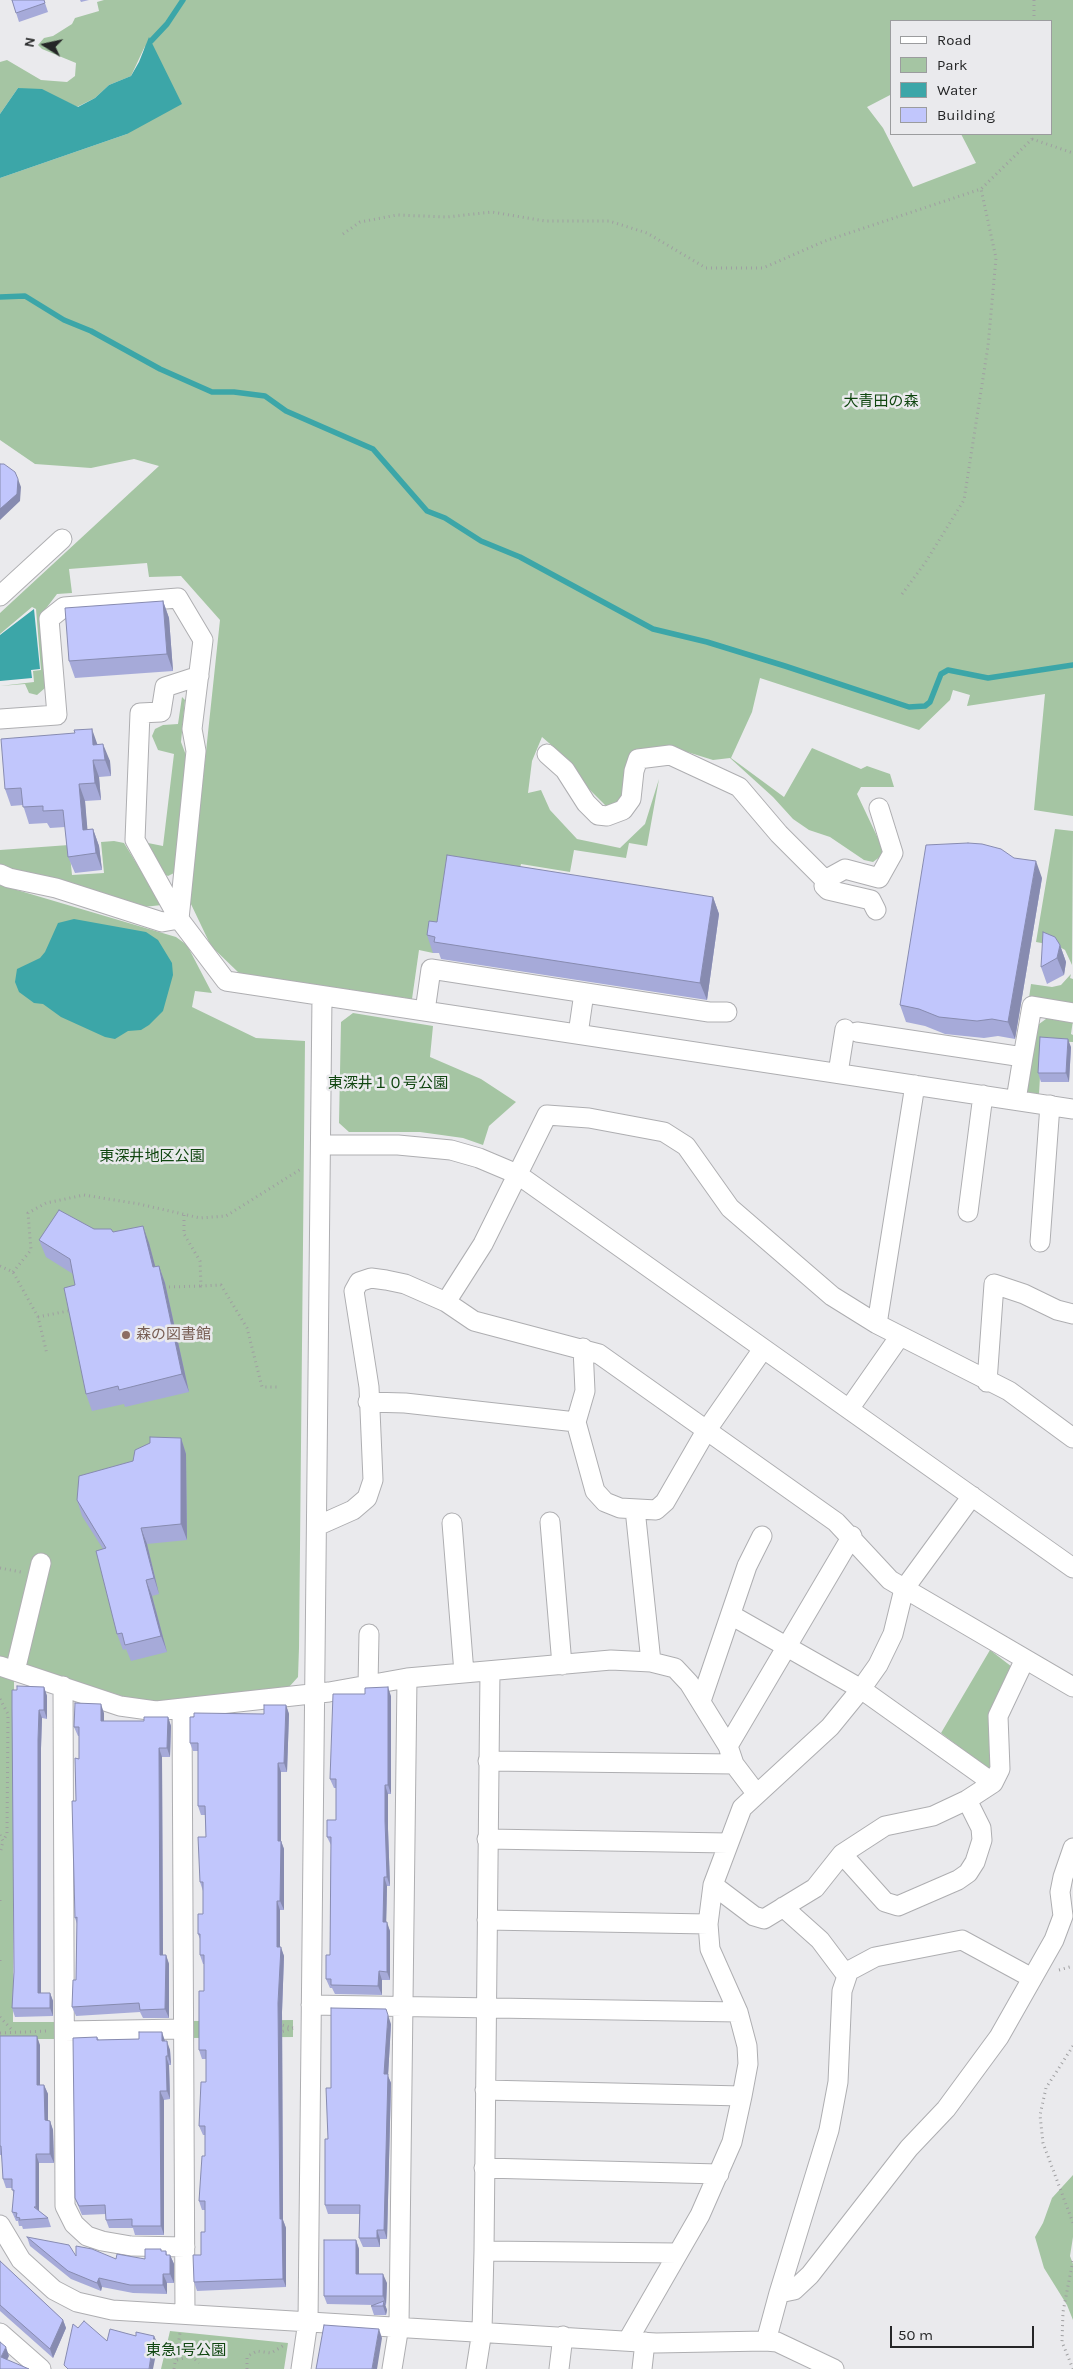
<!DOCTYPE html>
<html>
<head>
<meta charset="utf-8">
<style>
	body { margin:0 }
	#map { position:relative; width:1073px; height:2369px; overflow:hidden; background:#eaeaed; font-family:Karla,sans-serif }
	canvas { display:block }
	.legend { position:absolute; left:890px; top:20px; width:162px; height:115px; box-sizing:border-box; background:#eaeaed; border:1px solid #9b9c9e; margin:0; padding:6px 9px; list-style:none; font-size:15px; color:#252627 }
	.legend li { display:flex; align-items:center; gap:10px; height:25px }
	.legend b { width:25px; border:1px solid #9b9c9e }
	.north { position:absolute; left:20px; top:20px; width:50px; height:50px; -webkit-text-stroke:4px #eaeaed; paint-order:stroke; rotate:280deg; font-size:14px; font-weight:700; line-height:20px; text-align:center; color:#252627 }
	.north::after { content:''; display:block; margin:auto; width:18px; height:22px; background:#252627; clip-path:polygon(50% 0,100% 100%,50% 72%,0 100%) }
	.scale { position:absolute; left:890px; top:2326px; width:144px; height:22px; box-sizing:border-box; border:2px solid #252627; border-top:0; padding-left:6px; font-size:15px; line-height:18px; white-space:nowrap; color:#252627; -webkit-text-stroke:4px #eaeaed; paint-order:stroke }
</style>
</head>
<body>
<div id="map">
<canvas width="1073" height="2369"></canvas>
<ul class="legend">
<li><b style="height:6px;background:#fff"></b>Road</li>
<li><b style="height:14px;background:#a5c5a3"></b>Park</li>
<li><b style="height:14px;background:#3ca6a8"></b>Water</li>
<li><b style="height:14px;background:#c1c6fc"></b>Building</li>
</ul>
<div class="north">N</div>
<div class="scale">50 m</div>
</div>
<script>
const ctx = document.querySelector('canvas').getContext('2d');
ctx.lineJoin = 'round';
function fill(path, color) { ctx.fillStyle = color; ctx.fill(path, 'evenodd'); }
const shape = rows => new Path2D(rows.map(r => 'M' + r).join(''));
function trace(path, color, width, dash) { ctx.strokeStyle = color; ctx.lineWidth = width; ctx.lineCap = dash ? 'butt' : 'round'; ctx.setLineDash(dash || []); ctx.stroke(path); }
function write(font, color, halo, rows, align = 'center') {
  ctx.font = font + ' Karla,"Noto Sans JP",sans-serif'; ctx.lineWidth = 5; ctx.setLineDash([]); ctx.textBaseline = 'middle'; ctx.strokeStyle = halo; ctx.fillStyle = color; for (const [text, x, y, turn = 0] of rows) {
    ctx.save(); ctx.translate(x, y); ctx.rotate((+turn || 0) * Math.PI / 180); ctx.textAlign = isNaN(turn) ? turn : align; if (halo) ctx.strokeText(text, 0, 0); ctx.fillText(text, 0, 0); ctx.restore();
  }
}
const green = shape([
	[104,0,1073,0,1073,816,1034,810,1045,694,967,706,970,695,953,690,950,700,919,730,760,678,752,712,731,758,784,797,812,748,861,769,867,766,890,774,894,787,861,787,857,794,885,853,873,862,864,860,830,837,809,830,793,819,773,797,730,758,713,760,668,746,640,750,627,761,623,801,617,807,605,805,584,784,571,762,542,737,532,761,528,793,541,790,550,810,577,839,620,848,645,824,659,779,647,846,629,843,626,858,574,850,570,872,521,864,517,882,435,938,433,953,419,950,412,999,239,973,211,946,190,902,220,620,181,576,149,577,147,563,69,569,72,593,57,594,41,615,45,688,37,695,29,693,25,684,0,686,34,682,33,671,41,670,36,609,32,607,0,634,0,613,159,466,134,459,91,468,35,464,0,440,0,178,127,134,145,46,131,76,109,85,95,98,77,107,62,100,18,88,0,114,0,62,7,60,41,80,67,82,75,76,76,63,42,49,38,45,44,38,53,36,72,24,75,18,99,11,97,2],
	[892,21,1052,21,1052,134,961,134,976,163,913,187,883,128,867,107,892,94],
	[182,697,185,700,181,742,187,758,174,873,168,876,164,874,149,848,148,843,163,846,174,754,158,750,152,736,155,729,163,725,178,724],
	[1055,829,1073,831,1072,965,1065,950,1058,946,1036,942],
	[114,841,124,843,162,905,143,907,0,865,0,850,69,845,72,875,104,873,101,842],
	[0,885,176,937,187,945,212,993,195,991,192,1007,256,1038,305,1041,299,1648,298,1677,289,1687,154,1703,125,1697,0,1657],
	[1071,974,1070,978,1073,979,1073,1005,1029,998,1031,984,1052,987,1061,985],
	[353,1013,433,1026,430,1057,481,1079,516,1102,489,1126,483,1145,463,1138,420,1132,349,1132,339,1123,341,1022],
	[1050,1016,1073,1020,1071,1034,1073,1035,1073,1042,1042,1041,1039,1094,1025,1092,1035,1027],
	[990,1650,1016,1670,991,1771,941,1733],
	[0,1676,14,1681,13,2022,56,2022,56,2039,0,2039],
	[293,2020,293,2037,193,2038,192,2021],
	[1073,2175,1073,2237,1070,2256,1073,2264,1073,2320,1067,2305,1044,2268,1035,2237,1043,2223,1052,2198],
	[170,2331,288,2343,284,2369,161,2369]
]);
const water = shape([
	[149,37,182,104,127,134,0,178,0,114,18,88,42,89,78,107,95,98,109,85,131,76,139,62],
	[34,609,40,669,31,670,32,678,0,681,0,635],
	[74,919,146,932,158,940,172,963,173,975,163,1011,149,1025,141,1030,128,1031,115,1039,105,1037,61,1017,43,1004,34,1003,19,992,15,982,17,969,40,958,45,952,58,923]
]);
const stream = shape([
	[151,41,167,24,183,0],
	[0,297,25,296,64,320,91,331,160,369,212,392,234,392,265,396,286,411,373,449,427,511,445,518,481,541,520,557,653,629,707,642,785,666,909,707,925,706,930,702,941,674,948,670,988,678,1073,665]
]);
const path = shape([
	[1034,0,1034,21],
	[1032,139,1073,153],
	[343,234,360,222,397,215,447,217,492,212,545,221,609,221,647,233,706,268,763,268,825,241,981,189,1032,139,1032,134],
	[902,594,925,563,964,500,988,346,996,258,981,189],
	[184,1215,184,1234,200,1261,201,1286,221,1285,247,1328,262,1387,278,1387],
	[0,1266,13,1272,38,1317,47,1354],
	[13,1272,31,1250,28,1213,46,1203,84,1195,139,1204,200,1218,226,1216,301,1169],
	[169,1287,201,1286],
	[38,1317,68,1311],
	[0,1568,21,1572],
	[0,1699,8,1714,7,1834,3,1841],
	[0,1835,3,1841,0,1854],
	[0,1900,0,1901],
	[0,1960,0,1962],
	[1059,1970,1073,1966],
	[0,2017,13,2031],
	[278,2024,293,2028],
	[0,2033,47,2031],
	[278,2033,293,2028],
	[1073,2046,1046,2088,1040,2115,1043,2143,1073,2223],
	[177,2360,191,2356,199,2363],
	[174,2369,180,2333],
	[247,2369,247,2358,250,2355,257,2351,271,2353,286,2344],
	[1073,2369,1062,2342,1063,2312,1073,2260]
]);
const minor = shape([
	[0,596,62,539],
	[0,719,57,715,49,619,64,607,178,598,203,640,192,729,196,751,179,919],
	[547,754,565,770,586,803,598,815,607,816,623,810,631,799,634,771,638,759,670,755,739,787,779,834,825,880],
	[0,874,9,878,56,888,162,922,179,919,226,981,1073,1109],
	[876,910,871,900,828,890,824,886,825,880,845,869,879,878,893,853,879,808],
	[179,919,135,840,140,713,161,712,165,687,199,676],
	[425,1011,431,969,709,1012,727,1012],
	[857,1032,1023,1057,1016,1100],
	[578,1034,584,993],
	[1023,1057,1032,1006,1073,1013],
	[838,1073,845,1029],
	[321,1145,398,1145,451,1150,479,1158,517,1174,1073,1568],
	[968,1212,983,1095],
	[1040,1242,1050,1105],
	[446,1302,483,1244,547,1115,589,1118,664,1132,686,1146,730,1208,832,1296,877,1324,1009,1391,1073,1438],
	[877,1324,915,1085],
	[583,1348,585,1391,576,1422,595,1491,605,1502,620,1508,656,1510,665,1502,706,1431,763,1349],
	[987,1382,994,1284,1024,1294,1057,1310,1073,1314],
	[368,1402,405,1403,576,1422],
	[849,1409,900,1336],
	[635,1509,651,1662],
	[550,1522,562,1665],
	[452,1523,464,1673],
	[317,1526,353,1510,367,1498,373,1480,369,1387,354,1291,359,1282,371,1278,386,1280,405,1284,446,1302,474,1321,599,1354,836,1522,890,1580,1073,1687],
	[731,1615,861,1689,993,1783],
	[0,1666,120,1706,156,1711,329,1692,407,1678,611,1660,651,1662,675,1668,689,1683,728,1746,734,1764,756,1793],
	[15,1671,41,1563],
	[368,1685,369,1634],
	[63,1686,65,2206,74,2224,87,2236,102,2241,131,2246,185,2247],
	[701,1701,747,1566,762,1536],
	[182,1709,185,2314],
	[728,1746,852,1536],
	[488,1761,734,1764],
	[487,1839,728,1843],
	[842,1854,885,1902,898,1906,958,1880,968,1873,975,1862,982,1840,981,1828,967,1800],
	[713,1885,754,1916,764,1919,815,1888,842,1854,885,1826,933,1816,967,1800,993,1783,1000,1769,998,1716,1025,1659],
	[487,1920,708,1924],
	[845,1973,875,1957,962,1940,1032,1978],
	[311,2005,738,2012],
	[65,2031,183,2029],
	[485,2090,742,2096],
	[484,2168,719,2174],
	[0,2225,21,2260,54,2290,77,2302,112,2310,656,2343,766,2341,777,2342,834,2369],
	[484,2251,677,2253],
	[779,2293,829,2130,838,2082,842,1991,847,1976,820,1940,783,1907],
	[0,2333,41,2369],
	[628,2340,700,2215,732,2142,742,2096,748,2064,747,2046,738,2012,710,1949,708,1924,713,1885,742,1808,830,1727,861,1689,878,1665,893,1634,904,1589,972,1496],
	[766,2341,779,2293,794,2290,810,2275,909,2148,946,2109,999,2037,1054,1940,1063,1916,1060,1892,1063,1877,1073,1848],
	[301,2369,308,2321,322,996],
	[392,2369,399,2326,407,1678],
	[476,2369,482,2331,484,2251,490,1671],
	[559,2369,563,2336],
	[642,2369,645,2342]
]);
const wall = shape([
	[12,0,44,0,48,12,19,22],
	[80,0,89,0,81,2],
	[163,601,169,618,173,671,75,678,69,661],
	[98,744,110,761,111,776,99,777,101,800,85,801,87,830,93,829,99,846,102,870,75,873,68,857,65,827,50,828,47,823,29,824,23,805,11,806,5,789],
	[1042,878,1015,1039,998,1036,984,1038,945,1034,925,1026,906,1022,900,1005],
	[713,897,719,914,707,1000,441,959,439,953,433,953,427,935,437,922],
	[1060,945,1066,962,1064,975,1047,984,1041,967],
	[1071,1047,1069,1082,1041,1082,1038,1073],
	[94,1229,113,1232,149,1243,155,1267,159,1266,165,1283,189,1392,125,1407,124,1404,92,1411,86,1394,75,1285,73,1274,46,1257,39,1240],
	[181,1438,186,1454,187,1540,147,1544,159,1594,152,1596,167,1652,131,1661,126,1649,123,1650,117,1634,103,1549,82,1516,77,1500,133,1461],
	[44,1687,47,1696,47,1719,42,1718,41,1748,41,1993,50,1993,53,2001,53,2016,15,2017,12,2008,14,1972,17,1690],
	[391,1696,391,1794,388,1794,388,1829,390,1886,387,1886,386,1922,390,1931,390,1980,382,1980,382,1995,335,1994,332,1988,330,1988,326,1979,330,1955,331,1845,327,1837,336,1820,336,1788,334,1788,330,1779],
	[286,1705,289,1714,287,1772,281,1772,281,1841,284,1849,284,1910,280,1910,280,1947,284,1956,282,2012,283,2220,286,2228,286,2287,197,2291,194,2282,201,2255,205,2232,205,2210,202,2210,199,2201,205,2156,205,2135,203,2135,199,2126,206,2082,206,2059,202,2059,199,2050,204,1991,204,1964,203,1964,200,1955,200,1939,198,1934,203,1914,203,1891,200,1882,206,1837,205,1815,201,1815,198,1806,198,1751,193,1751,190,1743],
	[104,1713,104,1721,144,1721,168,1717,171,1726,170,1757,162,1757,163,1955,166,1955,169,1964,169,2018,143,2018,140,2012,76,2016,72,2007,76,1980,77,1924,75,1918,76,1801,79,1759,79,1736,78,1736,74,1727],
	[391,2024,388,2076,391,2083,387,2239,380,2239,380,2247,363,2247,359,2238,360,2214,328,2214,325,2205,331,2088],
	[0,2036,40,2045,40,2085,44,2085,48,2094,48,2121,50,2121,53,2130,54,2163,39,2163,39,2211,48,2218,51,2227,23,2229,22,2226,19,2226,18,2221,16,2221,12,2212,14,2195,12,2188,6,2188,3,2179,2,2155,0,2155],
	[97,2037,99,2040,165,2041,170,2050,171,2065,169,2065,170,2099,164,2100,164,2235,135,2235,133,2228,109,2228,106,2220,106,2214,82,2215,75,2198],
	[27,2237,76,2256,116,2259,145,2259,162,2251,166,2251,167,2255,170,2255,174,2264,174,2283,167,2283,167,2294,133,2293,102,2287,101,2291,71,2279,30,2246],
	[356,2240,359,2249,359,2274,387,2283,386,2305,385,2305,387,2310,386,2315,374,2315,371,2306,374,2305,327,2304,324,2296],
	[0,2261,63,2320,66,2328,53,2358,0,2311]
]);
const shadedWall = shape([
	[18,479,21,487,20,501,0,520,0,509],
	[163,601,169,618,173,671,167,654],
	[92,729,98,746,99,761,93,745],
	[103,744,110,761,111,776,105,760],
	[93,760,99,777,101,800,95,783],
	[79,784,85,801,89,847,83,830],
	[93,829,99,846,102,870,96,853],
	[1036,861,1042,878,1015,1039,1008,1022],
	[713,897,719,914,707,1000,700,983],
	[1060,945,1066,962,1064,975,1057,958],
	[1068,1039,1071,1047,1069,1082,1066,1073],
	[143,1226,149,1243,160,1284,153,1267],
	[159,1266,165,1283,189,1392,182,1374],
	[181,1438,186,1454,187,1540,181,1524],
	[141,1528,147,1544,159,1594,154,1578],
	[146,1580,152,1596,167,1652,161,1636],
	[44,1687,47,1696,47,1719,44,1710],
	[388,1687,391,1696,391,1794,388,1785],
	[101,1704,104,1713,104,1730,101,1721],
	[286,1705,289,1714,287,1772,284,1763],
	[39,1710,42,1718,41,1748,41,2001,38,1993,38,1740],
	[168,1717,171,1726,170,1757,167,1748],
	[159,1748,162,1757,163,1964,160,1955],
	[278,1763,281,1772,281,1843,281,1841,284,1849,284,1910,280,1901,278,1841],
	[385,1785,388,1794,388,1829,390,1886,387,1877,385,1821],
	[384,1877,387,1886,386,1931,383,1922],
	[277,1901,280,1910,280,1956,277,1947],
	[387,1922,390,1931,390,1980,387,1972],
	[281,1947,284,1956,282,2012,283,2220,286,2228,286,2287,283,2279,280,2219,278,2003],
	[166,1955,169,1964,169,2018,165,2009],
	[379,1971,382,1980,382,1995,378,1986],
	[50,1993,53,2001,53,2016,50,2008],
	[388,2015,391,2024,388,2076,391,2083,387,2239,384,2230,384,2074],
	[162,2032,165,2041,166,2050,162,2041],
	[37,2036,40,2045,40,2094,37,2085],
	[167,2041,170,2050,171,2065,168,2056],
	[166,2056,169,2065,170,2099,167,2091],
	[44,2085,48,2094,48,2129,45,2120],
	[160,2091,164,2100,164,2235,161,2226],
	[50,2121,53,2130,54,2163,50,2154],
	[36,2154,39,2163,39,2215,36,2207],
	[377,2230,380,2239,380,2247,377,2238],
	[356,2240,359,2249,359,2282,356,2274],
	[170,2255,174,2264,174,2283,170,2274],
	[163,2274,167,2283,167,2294,163,2285],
	[383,2274,387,2283,386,2305,383,2296],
	[99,2278,102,2287,101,2291,97,2283],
	[384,2301,387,2310,386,2315,383,2306],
	[63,2320,66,2328,53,2358,50,2349],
	[379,2329,382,2338,377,2369,372,2369],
	[154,2336,158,2344,153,2369,149,2369],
	[6,2347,9,2356,4,2366,1,2357]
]);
const building = shape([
	[12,0,44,0,45,3,16,13,12,0],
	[0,464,4,464,15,472,18,479,17,494,0,509,0,464],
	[163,601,167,654,69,661,65,608,163,601],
	[92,729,93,745,103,744,105,760,93,760,95,783,79,784,83,830,93,829,96,853,68,857,63,810,43,811,43,806,23,807,21,788,5,789,1,739,75,733,74,730,92,729],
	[968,843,982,844,1001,849,1014,858,1036,861,1008,1022,992,1019,977,1021,939,1017,919,1009,900,1005,926,845,968,843],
	[447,855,713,897,700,983,434,942,435,937,427,935,429,921,437,922,447,855],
	[1043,932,1055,937,1060,945,1057,958,1041,967,1043,932],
	[1040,1037,1068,1039,1066,1073,1038,1073,1040,1037],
	[59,1210,94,1229,111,1229,113,1232,143,1226,153,1267,159,1266,182,1374,119,1390,118,1386,86,1394,64,1288,75,1285,70,1259,39,1240,59,1210],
	[150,1437,181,1438,181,1524,141,1528,154,1578,146,1580,161,1636,125,1645,122,1633,117,1634,96,1551,106,1548,77,1500,79,1476,133,1461,135,1450,150,1443,150,1437],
	[17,1686,44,1687,44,1710,39,1710,38,1740,38,1993,50,1993,50,2008,12,2008,14,1972,12,1709,12,1690,17,1690,17,1686],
	[388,1687,388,1785,385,1785,385,1821,387,1877,384,1877,383,1922,387,1922,387,1972,379,1971,378,1986,331,1985,331,1979,326,1979,326,1955,330,1955,331,1837,327,1837,327,1820,336,1820,336,1779,330,1779,333,1694,365,1694,365,1688,388,1687],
	[75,1703,101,1704,101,1721,144,1721,144,1717,168,1717,167,1748,159,1748,160,1955,166,1955,165,2009,140,2010,139,2003,72,2007,73,1980,76,1980,77,1917,75,1918,72,1801,76,1801,75,1758,79,1759,79,1727,74,1727,75,1703],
	[264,1705,286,1705,284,1763,278,1763,278,1841,281,1841,280,1901,277,1901,277,1947,281,1947,278,2003,280,2219,282,2219,283,2279,194,2282,193,2255,201,2255,201,2232,205,2232,205,2201,199,2201,202,2156,205,2156,205,2126,199,2126,201,2082,206,2082,206,2050,199,2050,199,1991,204,1991,204,1955,200,1955,200,1934,198,1934,198,1914,203,1914,203,1882,200,1882,198,1837,206,1837,205,1806,198,1806,198,1743,190,1743,190,1717,194,1717,194,1713,264,1714,264,1705],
	[331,2008,386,2009,388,2015,384,2074,388,2074,384,2230,377,2230,377,2238,359,2238,360,2205,325,2205,325,2139,328,2139,326,2088,331,2088,331,2008],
	[139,2032,162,2032,162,2041,167,2041,168,2056,166,2056,167,2091,160,2091,161,2226,132,2226,132,2219,106,2220,105,2205,79,2206,75,2198,73,2038,97,2037,97,2040,139,2039,139,2032],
	[0,2036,37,2036,37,2085,44,2085,45,2120,50,2121,50,2154,36,2154,36,2207,34,2207,48,2218,19,2220,20,2218,16,2217,17,2213,12,2212,14,2190,12,2190,12,2179,3,2179,1,2146,0,2146,0,2036],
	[27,2237,69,2245,76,2256,76,2246,92,2249,116,2259,117,2254,145,2259,145,2249,161,2249,161,2251,166,2251,166,2255,170,2255,170,2274,163,2274,163,2285,130,2285,99,2278,97,2283,68,2271,27,2237],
	[324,2240,356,2240,356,2274,383,2274,383,2296,324,2296,324,2240],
	[0,2261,63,2320,50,2349,0,2305,0,2261],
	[384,2301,383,2306,371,2306,384,2301],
	[84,2321,107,2341,110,2329,136,2336,136,2332,154,2336,149,2369,68,2369,64,2365,73,2324,78,2328,84,2321],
	[324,2325,379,2329,372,2369,316,2369,324,2325],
	[0,2342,6,2347,1,2357,29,2369,0,2369,0,2342]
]);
const markers = [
	[126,1335,5,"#8d6e63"]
];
const parkNames = [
	["大青田の森",881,402],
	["東深井１０号公園",388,1084],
	["東深井地区公園",152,1157],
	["東急1号公園",186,2351]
];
const educationNames = [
	["森の図書館",136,1335]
];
fill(green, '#a5c5a3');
fill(water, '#3ca6a8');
trace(stream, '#3ca6a8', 5.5);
trace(minor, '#aeaeb1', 21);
trace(path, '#9f9fa1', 3, [1, 4]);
trace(minor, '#fff', 19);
fill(wall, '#a6aad9');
fill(shadedWall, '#878bb0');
fill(building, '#c1c6fc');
trace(building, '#878bb0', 1);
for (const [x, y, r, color] of markers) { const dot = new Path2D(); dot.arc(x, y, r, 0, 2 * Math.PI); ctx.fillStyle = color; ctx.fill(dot); trace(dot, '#eaeaed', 2); }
write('15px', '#104610', '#eaeaed', parkNames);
write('15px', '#785e54', '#eaeaed', educationNames, 'left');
</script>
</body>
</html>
